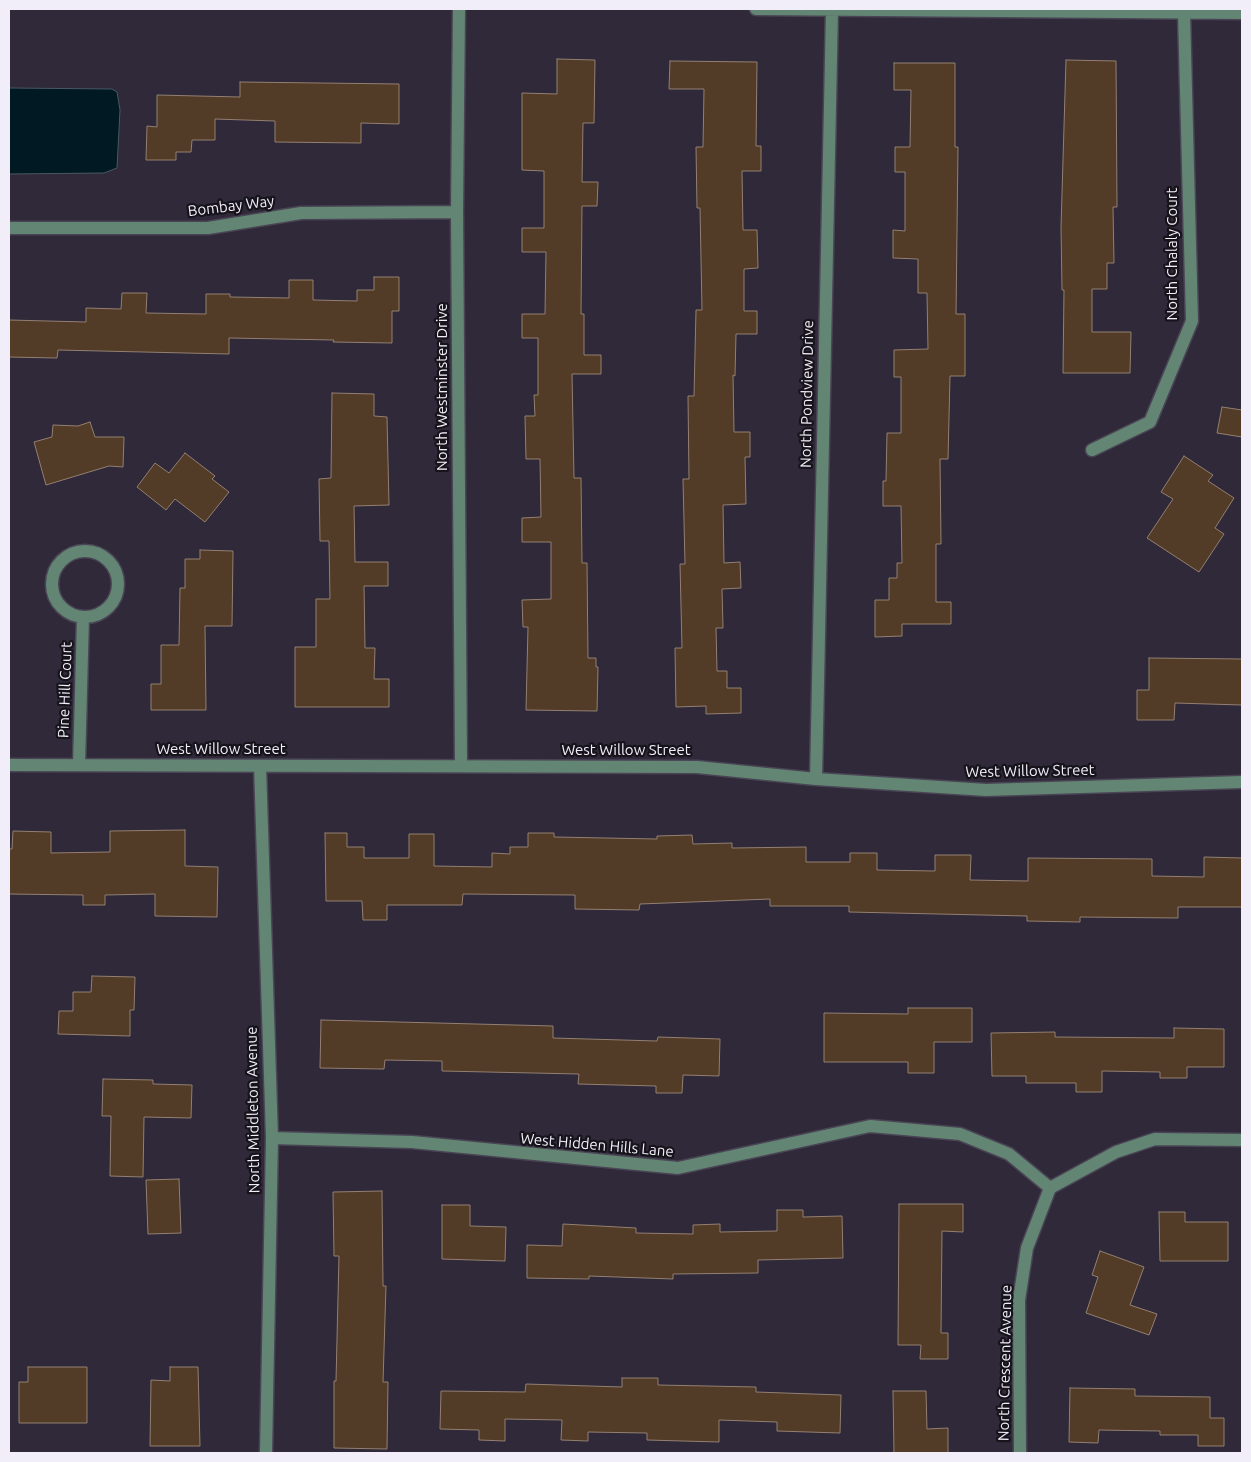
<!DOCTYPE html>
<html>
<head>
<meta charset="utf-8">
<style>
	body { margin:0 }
	#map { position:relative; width:1251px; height:1462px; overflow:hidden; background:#2f293a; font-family:Ubuntu,sans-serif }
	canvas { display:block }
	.frame { position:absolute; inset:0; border:10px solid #f1eefa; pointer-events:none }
</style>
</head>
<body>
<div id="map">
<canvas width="1251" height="1462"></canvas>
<div class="frame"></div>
</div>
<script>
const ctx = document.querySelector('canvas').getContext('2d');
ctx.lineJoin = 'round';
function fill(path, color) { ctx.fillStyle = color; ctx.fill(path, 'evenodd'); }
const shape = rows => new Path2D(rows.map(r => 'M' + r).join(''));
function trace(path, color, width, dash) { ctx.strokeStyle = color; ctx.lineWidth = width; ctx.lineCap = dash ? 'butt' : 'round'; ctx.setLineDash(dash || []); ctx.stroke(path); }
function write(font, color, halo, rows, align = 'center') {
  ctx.font = font + ' Ubuntu,sans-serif'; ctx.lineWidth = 4.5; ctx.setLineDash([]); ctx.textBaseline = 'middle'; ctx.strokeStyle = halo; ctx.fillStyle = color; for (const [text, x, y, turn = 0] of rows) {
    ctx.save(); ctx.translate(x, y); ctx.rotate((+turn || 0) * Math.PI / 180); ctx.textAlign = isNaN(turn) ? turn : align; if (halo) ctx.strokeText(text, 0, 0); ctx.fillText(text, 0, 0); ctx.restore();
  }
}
const water = shape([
	[9,88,112,89,117,92,120,110,117,168,104,173,9,174,9,88]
]);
const building = shape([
	[557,59,595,60,594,123,583,123,582,182,598,182,597,206,582,206,581,314,584,314,584,355,601,355,601,374,572,374,574,478,581,478,582,563,587,563,588,658,596,658,596,667,598,667,597,711,526,710,528,627,523,627,522,600,551,599,551,542,522,542,522,518,541,517,540,459,526,459,525,416,535,416,534,395,538,395,538,338,522,338,522,314,545,314,546,252,522,252,522,228,544,228,544,171,522,170,522,93,557,94,557,59],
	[1066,60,1116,61,1117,207,1113,207,1114,263,1107,263,1107,289,1092,289,1092,332,1131,332,1130,373,1063,373,1064,290,1062,290,1061,227,1066,60],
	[670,61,757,62,756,146,761,146,761,171,742,171,743,230,757,230,758,268,744,269,744,311,757,311,757,334,736,334,735,376,733,375,734,432,750,432,750,457,745,457,746,504,723,505,724,563,740,562,741,588,722,589,723,628,716,628,717,671,727,671,727,688,741,688,741,713,706,714,706,706,676,707,675,648,682,648,680,564,685,564,683,479,689,479,688,396,694,396,696,310,702,310,700,208,697,208,696,147,703,147,704,89,669,89,670,61],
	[894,63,955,63,955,147,958,147,956,314,965,314,965,376,950,376,948,459,940,459,941,544,936,544,936,602,951,602,951,624,902,624,902,636,875,637,875,600,889,600,889,578,897,578,897,563,902,563,901,506,883,506,883,481,886,481,887,433,901,433,901,377,894,377,894,350,928,349,927,293,918,293,918,259,893,258,893,230,905,231,905,172,895,172,895,147,910,147,911,90,894,90,894,63],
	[240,82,399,84,399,124,361,123,361,143,275,142,275,121,215,119,215,140,192,140,191,152,176,152,176,160,146,160,147,126,157,127,157,95,240,97,240,82],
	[374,277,399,277,399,311,392,311,392,343,333,342,334,340,229,338,229,354,58,350,57,358,9,357,9,320,86,322,86,308,121,309,122,293,147,293,146,313,206,314,206,294,230,294,230,297,289,298,289,280,313,280,313,300,357,301,357,290,374,290,374,277],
	[332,393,374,394,374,416,387,417,389,505,354,506,355,562,388,562,388,586,364,586,365,648,375,648,374,679,389,679,389,707,295,707,295,647,316,647,316,599,330,599,329,541,320,541,319,479,331,478,332,393],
	[1222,407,1242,410,1242,437,1217,433,1222,407],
	[90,422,95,437,124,437,123,467,109,466,46,485,34,442,52,437,53,425,78,426,90,422],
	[185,453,215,476,212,479,229,492,205,522,175,499,166,510,137,487,155,463,169,473,185,453],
	[1184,456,1213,475,1208,481,1234,498,1215,528,1224,534,1199,572,1147,538,1173,499,1161,492,1184,456],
	[200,550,233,551,232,626,205,626,206,710,151,710,151,684,161,684,161,645,179,645,180,588,185,588,185,559,200,559,200,550],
	[1149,658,1242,659,1242,705,1175,703,1174,720,1137,720,1137,690,1149,690,1149,658],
	[185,830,185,866,218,867,217,917,155,916,155,894,105,895,105,905,83,905,83,895,9,894,9,849,12,849,13,831,51,832,51,853,110,852,110,831,185,830],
	[325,833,347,833,347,847,364,847,364,858,409,858,409,834,434,834,434,866,492,867,492,853,510,854,510,847,528,847,528,833,554,833,554,837,657,839,657,836,692,835,693,844,732,843,732,848,806,847,806,862,850,862,850,853,877,853,877,870,935,871,935,855,971,855,970,880,1028,881,1028,858,1152,859,1152,876,1204,877,1204,857,1242,858,1242,907,1178,907,1178,918,1080,917,1080,922,1027,921,1027,916,849,912,849,906,770,906,770,899,640,904,639,910,575,909,575,895,463,894,462,905,387,905,387,920,363,920,362,901,326,901,325,833],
	[92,976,135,977,134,1010,130,1010,130,1036,58,1034,59,1011,73,1011,73,992,91,992,92,976],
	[908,1008,972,1008,972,1042,934,1042,934,1073,908,1073,908,1062,824,1062,824,1013,908,1014,908,1008],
	[321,1020,553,1026,553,1038,657,1041,658,1037,720,1039,719,1076,683,1075,682,1093,656,1093,656,1086,578,1084,579,1074,442,1071,442,1061,385,1060,384,1069,320,1068,321,1020],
	[1174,1028,1224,1029,1224,1067,1187,1067,1187,1078,1160,1078,1160,1072,1102,1071,1102,1092,1076,1092,1076,1083,1026,1083,1026,1076,992,1076,991,1033,1055,1032,1055,1037,1174,1038,1174,1028],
	[103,1079,153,1080,153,1084,192,1085,191,1118,144,1117,143,1177,110,1176,111,1116,102,1116,103,1079],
	[179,1179,181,1233,148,1234,146,1180,179,1179],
	[382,1191,383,1286,386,1286,383,1382,388,1382,387,1449,334,1448,334,1381,336,1381,339,1256,334,1256,333,1192,382,1191],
	[899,1204,963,1204,963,1232,942,1231,941,1333,948,1333,948,1359,920,1359,921,1345,898,1345,899,1204],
	[442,1205,470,1205,470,1226,506,1227,505,1261,442,1259,442,1205],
	[777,1210,803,1210,803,1217,842,1216,843,1258,758,1260,758,1273,673,1274,673,1279,589,1276,589,1279,527,1278,527,1245,562,1246,563,1224,636,1228,636,1233,693,1234,693,1225,720,1224,720,1232,777,1231,777,1210],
	[1159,1212,1185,1212,1185,1222,1228,1222,1228,1261,1160,1261,1159,1212],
	[1100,1251,1144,1267,1130,1305,1157,1314,1149,1335,1086,1313,1098,1277,1092,1275,1100,1251],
	[28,1367,87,1367,87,1423,19,1423,19,1382,28,1382,28,1367],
	[170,1367,198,1367,200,1446,150,1446,151,1380,170,1381,170,1367],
	[622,1378,658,1378,658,1385,756,1387,756,1392,841,1395,840,1433,777,1431,777,1422,719,1420,719,1442,647,1440,647,1433,588,1432,588,1441,561,1440,562,1420,505,1419,505,1441,479,1440,479,1430,440,1429,441,1391,525,1392,526,1384,622,1387,622,1378],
	[1070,1388,1135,1389,1135,1396,1210,1397,1210,1418,1224,1418,1224,1446,1198,1446,1198,1435,1160,1435,1160,1431,1099,1430,1098,1443,1069,1442,1070,1388],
	[893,1391,926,1391,927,1429,948,1428,948,1453,894,1453,893,1391]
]);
const minor = shape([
	[459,9,457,212,461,765],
	[756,9,1242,13],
	[9,228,208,228,301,213,457,212],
	[1092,450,1150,422,1192,321,1184,13],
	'52 584a33 33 0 1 1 66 0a33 33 0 1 1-66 0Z',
	[9,765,697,767,816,779,986,790,1242,782],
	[79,765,83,617],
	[260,766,272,1138,266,1453],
	[816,779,832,10],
	[272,1138,412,1142,678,1168,870,1126,960,1134,1009,1154,1050,1188],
	[1050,1188,1116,1152,1155,1139,1242,1140],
	[1020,1453,1019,1300,1027,1248,1050,1188]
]);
const streetNames = [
	["Bombay Way",231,206,-7],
	["North Chalaly Court",1172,254,-90],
	["North Westminster Drive",442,387,-90],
	["North Pondview Drive",807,394,-89],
	["Pine Hill Court",65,690,-88],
	["West Willow Street",221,749],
	["West Willow Street",626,750],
	["West Willow Street",1030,771,-1],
	["North Middleton Avenue",253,1110,-91],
	["West Hidden Hills Lane",597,1145,5],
	["North Crescent Avenue",1005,1363,-89]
];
fill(water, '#011922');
trace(water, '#495963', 1);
fill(building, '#523b27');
trace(building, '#938071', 1);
trace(minor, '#4a4555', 15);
trace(minor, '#638573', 12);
write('15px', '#f1eefa', '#16131b', streetNames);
</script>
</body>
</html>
